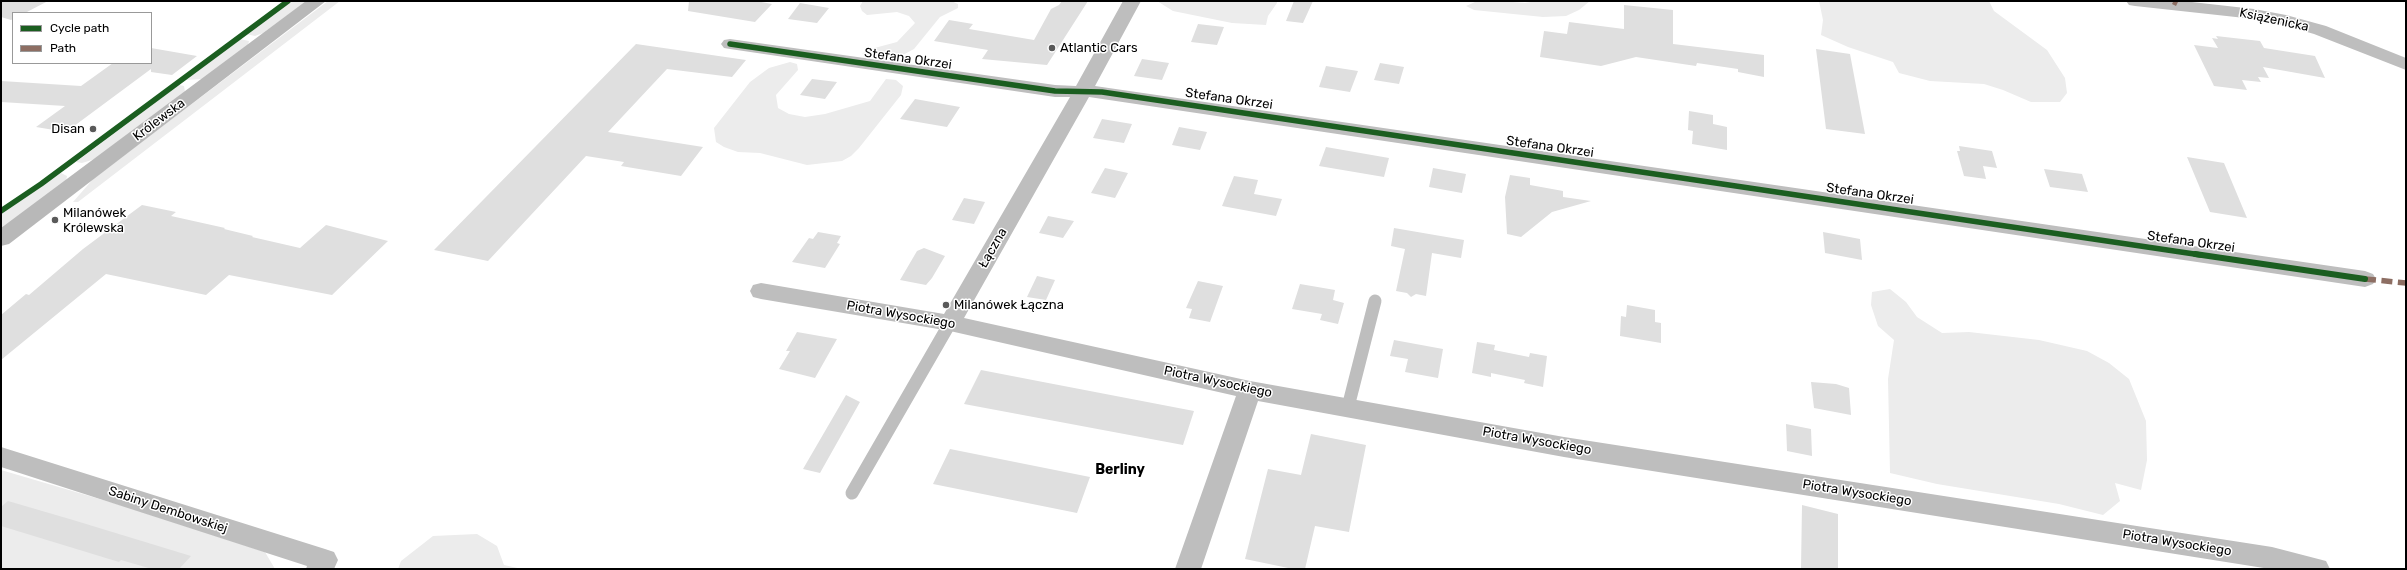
<!DOCTYPE html>
<html>
<head>
<meta charset="utf-8">
<style>
	body { margin:0 }
	#map { position:relative; width:2407px; height:570px; overflow:hidden; background:#fff; font-family:Rubik,sans-serif }
	canvas { display:block }
	.frame { position:absolute; inset:0; border:2px solid #000; pointer-events:none }
	.legend { position:absolute; left:12px; top:12px; width:140px; height:52px; box-sizing:border-box; background:#fff; border:1px solid #999; margin:0; padding:5px 7px; list-style:none; font-size:12px; color:#000 }
	.legend li { display:flex; align-items:center; gap:8px; height:20px }
	.legend b { width:20px; border:1px solid #999 }
</style>
</head>
<body>
<div id="map">
<canvas width="2407" height="570"></canvas>
<div class="frame"></div>
<ul class="legend">
<li><b style="height:5px;background:#1b5e20"></b>Cycle path</li>
<li><b style="height:5px;background:#8d6e63"></b>Path</li>
</ul>
</div>
<script>
const ctx = document.querySelector('canvas').getContext('2d');
ctx.lineJoin = 'round';
function fill(path, color) { ctx.fillStyle = color; ctx.fill(path, 'evenodd'); }
const shape = rows => new Path2D(rows.map(r => 'M' + r).join(''));
function trace(path, color, width, dash) { ctx.strokeStyle = color; ctx.lineWidth = width; ctx.lineCap = dash ? 'butt' : 'round'; ctx.setLineDash(dash || []); ctx.stroke(path); }
function write(font, color, halo, rows, align = 'center') {
  ctx.font = font + ' Rubik,sans-serif'; ctx.lineWidth = 3; ctx.setLineDash([]); ctx.textBaseline = 'middle'; ctx.strokeStyle = halo; ctx.fillStyle = color; for (const [text, x, y, turn = 0] of rows) {
    ctx.save(); ctx.translate(x, y); ctx.rotate((+turn || 0) * Math.PI / 180); ctx.textAlign = isNaN(turn) ? turn : align; if (halo) ctx.strokeText(text, 0, 0); ctx.fillText(text, 0, 0); ctx.restore();
  }
}
const green = shape([
	[292,1,307,1,263,33,255,36,246,34],
	[328,1,340,1,78,202,73,202,94,178],
	[863,1,951,1,958,4,958,8,940,17,914,49,901,56,880,59,862,54,867,50,897,42,915,23,909,16,897,12,867,15,862,11,860,6],
	[1157,1,1277,1,1277,3,1268,16,1266,25,1232,23,1173,11],
	[1500,1,1525,3,1537,1,1590,1,1579,10,1566,16,1543,17,1474,10,1466,6,1475,2],
	[1819,1,1989,1,1994,11,2047,50,2065,78,2067,93,2060,102,2031,102,2003,90,1984,84,1930,81,1899,73,1893,62,1848,47,1821,35,1823,20],
	[240,39,249,41,248,45,203,79,186,80],
	[790,62,797,64,798,70,776,95,778,108,789,114,805,117,825,114,870,101,886,79,896,80,903,86,901,95,859,148,851,156,842,161,807,165,760,153,738,152,724,147,716,142,714,128,750,82,769,68],
	[179,85,184,86,185,92,95,159,82,163,76,162],
	[61,173,67,176,66,181,1,229,1,214],
	[1890,289,1906,302,1917,317,1942,333,1969,332,2039,340,2087,351,2109,363,2129,379,2146,421,2147,460,2141,490,2115,483,2120,501,2103,515,2059,504,1937,484,1890,473,1888,379,1894,340,1878,326,1871,305,1872,292],
	[1,470,120,505,265,552,275,569,1,569],
	[477,534,497,546,504,565,522,569,398,569,401,561,433,536]
]);
const building = shape([
	[1,1,48,1,25,13,13,13,13,19,11,20,1,17],
	[689,1,756,1,772,4,755,22,688,11],
	[1062,1,1088,1,1047,65,982,59,988,50,934,41,949,20,973,24,969,29,1034,40,1051,9,1059,5],
	[1294,1,1313,1,1303,23,1286,21],
	[800,3,829,8,817,23,788,19],
	[1624,5,1673,10,1673,44,1764,55,1764,77,1738,72,1738,69,1697,63,1696,66,1636,57,1601,66,1540,57,1544,31,1567,34,1569,22,1624,29],
	[1198,24,1224,27,1217,45,1191,42],
	[2216,36,2260,41,2264,48,2315,56,2325,78,2263,67,2269,78,2258,77,2261,82,2242,80,2247,90,2214,86,2194,45,2218,48,2212,38,2218,39],
	[636,44,746,60,732,77,667,69,608,132,703,147,681,176,621,166,624,162,586,156,488,261,434,250],
	[151,48,197,56,172,75,151,72,151,69,66,132,36,127,65,106,1,102,1,81,81,86,113,63,151,63],
	[1816,49,1850,54,1865,134,1826,129],
	[1142,59,1169,63,1162,80,1134,76],
	[1380,63,1404,67,1399,84,1374,80],
	[1326,66,1358,71,1350,92,1319,87],
	[812,79,837,82,825,99,800,95],
	[915,99,960,107,947,127,900,119],
	[1689,111,1713,115,1713,124,1727,127,1727,150,1692,144,1693,131,1688,130],
	[1102,119,1132,124,1124,143,1093,138],
	[1179,127,1207,132,1200,150,1172,145],
	[1959,146,1992,151,1997,168,1983,166,1986,179,1964,176,1957,151,1960,151],
	[1326,147,1389,158,1384,177,1319,166],
	[2187,157,2224,163,2247,218,2210,212],
	[1105,168,1128,173,1115,198,1091,193],
	[1433,168,1466,174,1462,193,1429,187],
	[2044,169,2082,174,2088,192,2050,187],
	[1510,175,1530,178,1530,185,1563,191,1563,197,1591,201,1552,212,1521,237,1507,234,1505,197],
	[1234,176,1258,180,1254,194,1282,199,1276,216,1222,206],
	[964,198,985,202,974,224,952,220],
	[142,205,176,212,171,216,225,228,224,229,253,236,252,237,300,248,326,225,388,241,332,295,229,275,206,295,106,274,1,360,1,315,26,294,29,295,83,249],
	[1048,216,1074,221,1063,238,1039,233],
	[1394,228,1464,240,1461,258,1432,253,1426,296,1416,294,1411,297,1407,293,1396,291,1405,249,1391,246],
	[818,232,841,236,837,243,840,244,825,268,792,262,809,238,813,239],
	[1823,232,1860,239,1862,260,1825,253],
	[924,248,945,256,932,278,926,285,900,280,917,251],
	[1037,276,1055,280,1046,300,1027,297],
	[1198,281,1223,286,1210,322,1189,318,1192,309,1186,308],
	[1300,284,1335,290,1333,300,1344,303,1338,324,1320,320,1322,314,1292,309],
	[1627,305,1655,310,1655,322,1661,323,1661,343,1620,336,1621,316,1626,317],
	[797,332,837,339,815,378,779,369,790,351,786,351],
	[1394,340,1443,349,1438,378,1405,372,1408,359,1390,356],
	[1477,342,1495,345,1494,350,1529,357,1530,353,1547,356,1543,387,1524,383,1525,380,1491,373,1491,377,1472,373],
	[981,370,1043,382,1194,411,1183,445,964,404],
	[1811,382,1836,384,1849,388,1851,415,1814,408],
	[846,395,860,402,820,473,803,469],
	[1786,424,1811,429,1812,456,1787,451],
	[1311,434,1366,445,1349,532,1315,526,1305,569,1293,569,1245,559,1268,469,1301,475],
	[950,449,1090,477,1077,513,933,484],
	[8,501,73,520,191,556,179,569,152,569,121,560,119,562,1,526,1,507],
	[1802,505,1838,514,1838,569,1801,569]
]);
const service = shape([
	[1348,407,1375,301],
	[852,493,950,323]
]);
const minor = shape([
	[1123,1,1141,1,1095,86,2365,271,2373,274,2376,279,2373,284,2365,287,1089,97,964,318,1250,381,1564,437,2272,547,2326,561,2330,569,2270,569,1564,457,1258,401,1201,569,1175,569,1236,396,950,331,761,299,753,297,750,291,753,285,761,283,944,314,1070,97,1055,97,730,49,724,48,721,44,724,40,730,39,1055,85,1076,86,1123,1],
	[2126,1,2183,1,2254,9,2286,15,2326,26,2406,58,2406,70,2314,34,2283,25,2254,19,2135,6,2129,5,2126,1],
	[1,447,325,549,334,552,338,560,334,569,306,569,307,566,1,467,1,447]
]);
const secondary = shape([
	[306,1,326,1,9,244,1,246,1,228,306,1]
]);
const quietFar1 = shape([
	[2174,5,2176,1]
]);
const quiet = shape([
	[2365,279,2406,283]
]);
const cyclewayFar1 = shape([
	[730,44,1055,91,1102,92,2201,255],
	[1,211,41,184,288,1]
]);
const cycleway = shape([
	[2195,254,2365,279]
]);
const markers = [
	[1052,48,4,"#595959"],
	[93,129,4,"#595959"],
	[55,220,4,"#595959"],
	[946,305,4,"#595959"]
];
const streetNames = [
	["Książenicka",2274,20,12],
	["Stefana Okrzei",908,59,8],
	["Stefana Okrzei",1229,99,8],
	["Królewska",159,120,-37],
	["Stefana Okrzei",1550,147,8],
	["Stefana Okrzei",1870,194,8],
	["Stefana Okrzei",2191,242,8],
	["Łączna",993,248,-60],
	["Piotra Wysockiego",901,315,10],
	["Piotra Wysockiego",1218,382,12],
	["Piotra Wysockiego",1537,441,10],
	["Piotra Wysockiego",1857,493,9],
	["Sabiny Dembowskiej",168,510,18],
	["Piotra Wysockiego",2177,543,9]
];
const poiNames = [
	["Atlantic Cars",1060,48],
	["Disan",85,129,"right"],
	["Milanówek",63,213],
	["Królewska",63,228],
	["Milanówek Łączna",954,305]
];
const neighbourhoodNames = [
	["Berliny",1120,470]
];
fill(green, '#ececec');
fill(building, '#dfdfdf');
trace(service, '#bebebe', 13);
fill(minor, '#bebebe');
fill(secondary, '#b8b8b8');
trace(quietFar1, '#8d6e63', 4.5, [9, 4.5]);
trace(quiet, '#8d6e63', 5.5, [11, 5.5]);
trace(cyclewayFar1, '#1b5e20', 5.5);
trace(cycleway, '#1b5e20', 6);
for (const [x, y, r, color] of markers) { const dot = new Path2D(); dot.arc(x, y, r, 0, 2 * Math.PI); ctx.fillStyle = color; ctx.fill(dot); trace(dot, '#fff', 1.5); }
write('13px', '#000', '#fff', streetNames);
write('13px', '#000', '#fff', poiNames, 'left');
write('bold 14px', '#000', '#fff', neighbourhoodNames);
</script>
</body>
</html>
